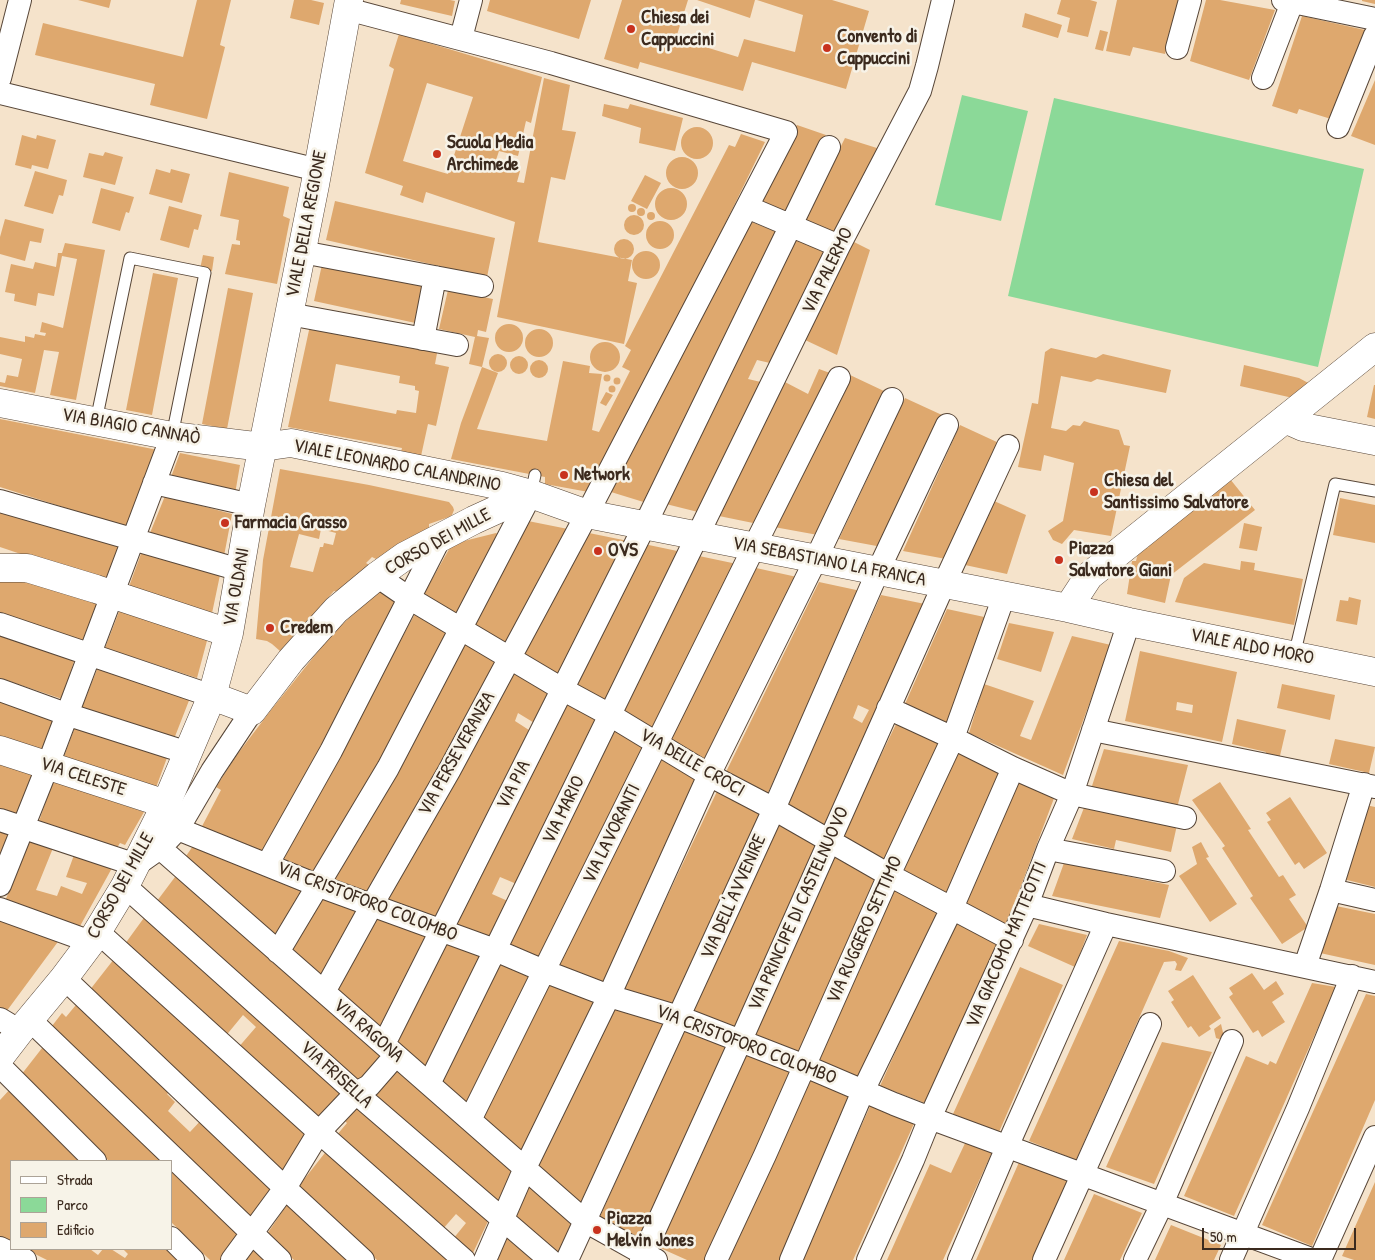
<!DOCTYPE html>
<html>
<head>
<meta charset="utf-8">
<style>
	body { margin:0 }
	#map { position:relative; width:1375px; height:1260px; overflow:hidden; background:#f5e3cb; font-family:"Patrick Hand",sans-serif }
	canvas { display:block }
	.legend { position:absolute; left:10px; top:1160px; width:162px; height:90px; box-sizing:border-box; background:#f7f3e8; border:1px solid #aca397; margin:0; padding:6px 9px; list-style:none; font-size:15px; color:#3b2a1e }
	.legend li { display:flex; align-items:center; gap:10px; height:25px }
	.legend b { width:25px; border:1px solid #aca397 }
	.scale { position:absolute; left:1202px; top:1228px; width:154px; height:22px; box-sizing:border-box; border:2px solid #3b2a1e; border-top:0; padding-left:6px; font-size:15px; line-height:18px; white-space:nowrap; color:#3b2a1e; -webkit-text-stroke:4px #f7f3e8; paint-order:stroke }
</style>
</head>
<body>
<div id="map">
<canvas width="1375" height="1260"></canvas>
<ul class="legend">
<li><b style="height:6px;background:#fff"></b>Strada</li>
<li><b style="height:14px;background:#8bd998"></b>Parco</li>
<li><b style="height:14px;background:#dea86e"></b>Edificio</li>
</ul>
<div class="scale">50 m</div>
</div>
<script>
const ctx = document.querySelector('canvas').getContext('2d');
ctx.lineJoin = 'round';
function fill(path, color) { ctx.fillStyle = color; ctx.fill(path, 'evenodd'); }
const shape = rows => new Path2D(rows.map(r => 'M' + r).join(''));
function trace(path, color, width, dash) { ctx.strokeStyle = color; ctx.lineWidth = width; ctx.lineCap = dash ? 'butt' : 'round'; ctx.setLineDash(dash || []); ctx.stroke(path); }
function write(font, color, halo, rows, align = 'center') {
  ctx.font = font + ' "Patrick Hand",sans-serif'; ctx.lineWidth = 5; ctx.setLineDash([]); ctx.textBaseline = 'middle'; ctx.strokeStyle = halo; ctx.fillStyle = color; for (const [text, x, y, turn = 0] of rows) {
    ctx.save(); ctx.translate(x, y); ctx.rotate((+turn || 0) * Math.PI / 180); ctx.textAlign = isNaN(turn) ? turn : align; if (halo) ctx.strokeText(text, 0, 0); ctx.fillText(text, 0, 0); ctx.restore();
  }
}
const green = shape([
	[962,95,1028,111,1001,221,935,205],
	[1054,98,1364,169,1318,367,1008,296]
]);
const building = shape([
	[78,0,111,0,109,8],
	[197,0,231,0,220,45,225,47,207,119,150,105,155,84,35,55,43,23,183,57],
	[294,0,311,0,324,3,319,25,290,18],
	[401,0,450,0,455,1,452,16,400,4],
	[490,0,591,0,579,39,487,11],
	[622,0,688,0,676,38,738,57,744,39,795,52,803,15,757,0,832,0,869,11,846,89,752,62,743,91,640,62,638,69,604,59],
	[697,0,755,0,750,18],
	[1061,0,1090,0,1097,2,1088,37,1067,32,1070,18,1057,14],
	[1117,0,1181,0,1165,54,1133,47,1130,56,1106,51],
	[1206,0,1220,0,1275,10,1249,80,1190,61],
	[1362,0,1375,0,1375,4,1362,1],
	[1025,13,1062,25,1058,38,1022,27],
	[1302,16,1365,30,1331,119,1299,109,1297,114,1272,106],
	[1100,30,1108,32,1103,51,1095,49],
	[399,34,542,77,531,123,526,121,518,156,499,151,495,163,520,171,517,182,524,183,544,78,570,85,562,130,576,132,565,180,551,177,538,242,632,260,628,281,637,283,624,344,497,317,515,222,426,192,423,203,400,195,403,186,365,173,394,69,389,66],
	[427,83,473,97,448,174,403,161],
	[1375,80,1375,145,1351,136],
	[604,104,628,109,630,104,683,118,675,151,639,143,641,128,602,116],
	[797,125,826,135,786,219,755,208],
	'681 143a16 16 0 1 1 32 0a16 16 0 1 1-32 0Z',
	[741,134,765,142,594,493,545,484,545,477,451,459,461,423,482,367,498,373,477,429,547,441,563,361,590,366,589,373,602,374,592,430,599,432,630,371,622,367,631,350,625,346,729,145,735,147],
	[22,135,36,139,37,135,56,140,48,169,32,165,31,169,15,165],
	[845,138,880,149,837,236,802,224],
	[105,152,123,157,115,185,83,177,89,153,103,156],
	'666 173a16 16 0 1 1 32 0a16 16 0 1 1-32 0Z',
	[156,169,170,173,171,169,190,174,182,203,149,194],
	[35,171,67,180,63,196,59,195,53,214,24,206],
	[229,172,289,187,283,216,290,219,277,284,225,274,232,244,240,245,240,241,236,240,239,220,220,216],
	[645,175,661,183,647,209,631,201],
	[101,188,134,197,129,213,126,212,120,231,92,223],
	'655 204a16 16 0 1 1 32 0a16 16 0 1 1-32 0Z',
	[335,201,495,238,487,277,326,240],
	'628 208a4 4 0 1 1 8 0a4 4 0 1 1-8 0Z',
	[169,206,202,215,198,230,194,229,189,248,160,240],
	'637 212a4 4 0 1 1 8 0a4 4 0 1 1-8 0Z',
	'647 216a4 4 0 1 1 8 0a4 4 0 1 1-8 0Z',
	'624 225a10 10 0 1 1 20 0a10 10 0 1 1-20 0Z',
	[5,219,44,229,41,243,30,241,25,261,0,254,0,237],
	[747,220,779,233,650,504,611,492],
	'646 235a14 14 0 1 1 28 0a14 14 0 1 1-28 0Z',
	[794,238,829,251,770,363,757,360,748,379,765,383,702,513,666,504],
	'614 249a10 10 0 1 1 20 0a10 10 0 1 1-20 0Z',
	[852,241,870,250,837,355,803,339],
	[65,243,105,250,76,400,50,395,59,352,44,350,35,393,0,386,0,382,5,383,7,375,18,377,22,359,0,354,0,337,25,342,25,336,34,338,35,334,45,336,46,333,40,332,42,322,63,328,77,259,62,256,54,296,38,293,36,306,14,301,15,294,5,292,11,264,33,269,35,262,56,267,58,253,62,253],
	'632 265a14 14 0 1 1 28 0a14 14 0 1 1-28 0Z',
	[203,255,214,257,212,271,200,269],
	[323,260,429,284,420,324,314,301],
	[153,273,178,278,152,415,126,410],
	[228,288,253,293,227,429,202,424],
	[448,290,493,299,486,332,478,330,477,336,489,338,482,367,469,364,475,337,439,329],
	[311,321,438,348,435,364,449,367,436,426,428,424,421,456,401,452,402,448,288,427],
	[336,364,400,376,399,383,415,386,415,390,419,391,416,413,397,410,396,414,329,401],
	'495 338a14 14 0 1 1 28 0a14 14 0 1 1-28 0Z',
	'525 343a14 14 0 1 1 28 0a14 14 0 1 1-28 0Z',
	'590 357a15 15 0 1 1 30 0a15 15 0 1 1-30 0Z',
	[1051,348,1096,358,1103,354,1171,370,1166,393,1097,379,1091,382,1061,376,1051,428,1066,431,1073,425,1080,426,1084,421,1090,423,1119,430,1124,445,1130,446,1111,536,1074,530,1062,544,1053,540,1048,531,1063,521,1074,463,1044,455,1041,471,1018,467,1032,403,1038,404,1045,352],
	'489 363a9 9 0 1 1 18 0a9 9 0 1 1-18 0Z',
	'510 365a9 9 0 1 1 18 0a9 9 0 1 1-18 0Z',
	'530 369a9 9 0 1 1 18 0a9 9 0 1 1-18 0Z',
	[1244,365,1299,378,1312,385,1293,398,1240,386],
	[819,369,830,373,758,524,719,516,783,381,808,394],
	'603.5 378a3.5 3.5 0 1 1 7 0a3.5 3.5 0 1 1-7 0Z',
	[850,375,886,392,818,535,774,527],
	'613.5 381a3.5 3.5 0 1 1 7 0a3.5 3.5 0 1 1-7 0Z',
	[1374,385,1375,385,1375,419,1367,417],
	'608.5 389a3.5 3.5 0 1 1 7 0a3.5 3.5 0 1 1-7 0Z',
	[606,392,613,395,606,406,600,403],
	[905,398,942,415,882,547,839,539],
	[0,419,158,450,129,528,0,487],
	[960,425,999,443,946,559,903,551],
	[180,453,240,465,235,494,171,477],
	[280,469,369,485,449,502,453,507,454,510,452,515,449,517,429,524,429,529,376,559,372,557,366,563,369,565,341,593,334,591,280,651,272,644,267,641,256,639,263,560],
	[321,529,336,533,333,545,324,543,323,547,320,547,313,572,290,567,299,534,319,539],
	[1230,479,1255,510,1171,575,1165,603,1127,594,1132,561,1136,561,1138,553,1140,553,1142,548,1148,548,1150,543],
	[165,496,232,514,224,556,150,533],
	[1340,498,1375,505,1375,543,1333,535],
	[994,501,1026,515,1007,574,965,565],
	[0,508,119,545,107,583,0,547],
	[528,521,573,530,508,647,471,626],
	[1244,523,1262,527,1257,551,1239,548],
	[496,533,499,535,458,618,422,597,452,544],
	[589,533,628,541,561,677,523,655],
	[644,544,682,552,606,703,575,685],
	[142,551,220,575,211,618,127,592],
	[699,556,737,564,655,731,622,712],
	[1241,561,1255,563,1254,570,1303,579,1294,625,1175,602,1184,578,1204,563,1240,570],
	[756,568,797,577,706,760,669,739],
	[0,582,21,582,46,585,99,602,84,641,0,614],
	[819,582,861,591,767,795,726,772],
	[379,590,400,603,263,855,199,832,221,790,216,787,236,756,271,710,332,634],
	[881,595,925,604,823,827,787,807],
	[858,705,869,710,862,723,853,718],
	[1349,597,1361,600,1357,625,1336,621,1340,600,1348,601],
	[120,609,208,637,197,678,105,648],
	[947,609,989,618,952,726,905,704],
	[416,612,451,632,318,875,280,862],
	[1009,623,1054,632,1041,672,997,659],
	[0,634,75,658,62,699,0,678],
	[1072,636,1111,645,1063,775,969,733,984,684,1034,701,1020,736,1031,740],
	[463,640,501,661,370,894,333,881],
	[1140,651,1237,672,1222,742,1125,721],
	[1177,702,1193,705,1192,713,1176,710],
	[98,667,190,698,174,739,82,707],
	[516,670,553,690,536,724,518,713,515,721,532,732,438,921,386,901],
	[1282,684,1335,695,1330,720,1277,708],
	[569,700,601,717,519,885,500,877,492,894,510,902,492,941,454,927],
	[0,701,56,719,42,757,0,743],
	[1237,719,1286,730,1279,760,1265,756,1266,752,1232,744],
	[897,722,940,741,883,862,841,838],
	[76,724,168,755,154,793,62,762],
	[615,726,648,744,541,959,507,947],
	[1335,739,1375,747,1369,773,1329,764],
	[957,748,1002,769,945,897,901,872],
	[1104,749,1188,765,1177,808,1091,789],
	[661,752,701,774,603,982,555,965],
	[0,764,33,775,17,816,0,811],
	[1019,777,1056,793,1004,931,961,906],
	[53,781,144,812,125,845,120,843,115,851,38,824],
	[1220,782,1251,829,1248,830,1279,877,1283,875,1296,895,1289,899,1308,927,1282,944,1250,898,1253,896,1222,848,1225,846,1192,800],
	[720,785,763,809,671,1008,623,990],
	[1290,797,1327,853,1304,869,1299,862,1295,865,1267,822,1271,820,1266,813],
	[1085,805,1177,825,1171,852,1116,840,1114,849,1072,839],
	[1366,805,1375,807,1375,887,1343,879],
	[781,819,819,841,734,1031,690,1015],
	[0,830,10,834,0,859],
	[30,840,53,848,36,890,57,896,61,886,82,894,87,883,66,877,74,855,112,868,79,928,5,901],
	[1201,842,1209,857,1206,858,1237,904,1210,922,1179,876,1197,864,1192,847],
	[195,843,310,886,275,939,184,859],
	[837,851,877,874,799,1056,752,1039],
	[1064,863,1169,885,1160,918,1052,896],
	[178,873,387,1056,361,1085,154,905],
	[895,884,940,909,862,1080,816,1063],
	[326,891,365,906,322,980,291,953],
	[1336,906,1375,914,1375,965,1320,953],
	[378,913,433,933,382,1032,334,991],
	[146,915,347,1092,318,1120,237,1049,256,1027,243,1015,224,1038,122,948],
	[0,918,60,939,6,1012,0,1010],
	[956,918,999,943,925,1103,880,1086],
	[1039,924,1087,935,1075,967,1028,946],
	[447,938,486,954,427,1072,393,1042],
	[1119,941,1169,951,1188,958,1181,971,1175,970,1177,964,1175,961,1164,962,1076,1160,1029,1141],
	[114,959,313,1134,281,1172,89,991],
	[501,960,534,973,467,1107,439,1082],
	[1020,967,1063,985,999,1132,953,1114],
	[1252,973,1264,990,1276,981,1284,994,1272,1002,1285,1022,1262,1037,1258,1030,1253,1033,1229,997,1233,994,1229,988],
	[1193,975,1221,1018,1209,1026,1211,1029,1199,1037,1191,1026,1188,1028,1171,1002,1174,1000,1168,991],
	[550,979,596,996,522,1155,480,1119],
	[1312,983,1336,987,1234,1216,1184,1196,1246,1056,1268,1065,1270,1061,1276,1064],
	[1366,994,1375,996,1375,1100,1312,1246,1262,1225],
	[80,1000,173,1088,167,1094,175,1102,168,1111,190,1132,204,1117,279,1189,252,1220,52,1026,62,1013,66,1017],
	[616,1004,664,1022,579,1206,536,1168],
	[1221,1024,1225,1041,1216,1038,1214,1029],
	[684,1030,727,1045,640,1239,598,1221],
	[1162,1042,1212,1052,1154,1184,1106,1167],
	[46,1043,168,1161,109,1161,21,1075],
	[746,1054,791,1070,706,1260,687,1260,658,1247],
	[399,1067,514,1167,497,1205,373,1097],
	[810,1078,857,1096,784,1260,729,1260],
	[12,1087,88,1161,11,1161,11,1243,0,1238,0,1100],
	[356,1101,490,1217,472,1255,453,1239,466,1223,456,1214,442,1230,336,1136,347,1123,341,1117],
	[872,1102,916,1119,853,1260,801,1260],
	[967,1139,993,1150,943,1260,887,1260,930,1164,951,1173],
	[328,1149,453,1260,377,1260,298,1187],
	[1020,1160,1068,1179,1032,1260,976,1260],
	[171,1164,245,1235,221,1260,210,1260,171,1222],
	[1375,1182,1375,1260,1354,1260,1342,1256],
	[529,1184,577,1222,559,1259,513,1220],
	[1094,1194,1142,1213,1120,1260,1064,1260],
	[290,1200,354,1260,294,1260,267,1234],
	[1171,1225,1221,1245,1214,1260,1155,1260],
	[507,1233,539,1260,495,1260],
	[256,1244,273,1260,244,1260],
	[25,1249,90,1249,98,1255,103,1249,111,1249,125,1258,128,1254,123,1249,171,1249,188,1260,47,1260]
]);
const lane = shape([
	[96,421,130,258,205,273,172,436],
	[531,494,535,475],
	[1294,656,1335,484,1375,491]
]);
const street = shape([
	[1283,0,1375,19],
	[461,38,471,0],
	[1177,48,1190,0],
	[0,78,20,0],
	[1263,78,1293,0],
	[0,93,318,170],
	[1338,127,1375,35],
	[747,207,839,246],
	[302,252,482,286],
	[289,314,457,345],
	[423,339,435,277],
	[154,483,251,505],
	[0,501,240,570],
	[377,576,409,598,461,629,562,689,610,715,709,775,774,809,889,875,1012,940],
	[0,624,212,696],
	[0,690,66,714,188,753],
	[888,708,953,738,1013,768,1072,794,1185,818],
	[1093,730,1375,787],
	[0,820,136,865,160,848,178,829,212,771,252,711],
	[178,829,319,886,495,950,544,971,609,996,679,1017,805,1066,894,1104,930,1118,1314,1260],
	[160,848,585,1221,644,1254,656,1260],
	[1048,849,1164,871],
	[267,865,331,751,440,538],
	[0,885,48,765,172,436],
	[125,886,356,1093,550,1260],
	[1331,890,1375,900],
	[1027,905,1106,924,1375,982],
	[0,909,91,942],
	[98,932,319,1132,464,1260],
	[278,952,388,768,531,494],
	[1305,966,1331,890,1364,784],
	[64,978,285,1188,363,1260],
	[324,992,372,905,449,771,587,514,786,132,551,63,347,9],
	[0,1019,20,1031],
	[29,1019,280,1260],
	[384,1044,645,525,829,147],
	[0,1066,95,1161],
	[429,1084,495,950,839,246,920,91,927,66,943,0],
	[470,1120,657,743,754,547,839,378],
	[171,1238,193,1260],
	[0,1248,25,1260],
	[232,1260,285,1188,319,1132,356,1093,369,1086,396,1055],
	[485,1260,525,1168,609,996,709,775,816,559,892,399],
	[567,1260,774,809,878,571,947,425],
	[641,1260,741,1040,944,584,1008,446],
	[716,1260,765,1155,889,875,953,738,1004,596],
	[791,1260,863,1091,952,908,1013,768],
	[868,1260,913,1160,930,1118,1027,905,1048,849,1072,794,1129,622],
	[959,1260,1007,1147,1106,924],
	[1044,1260,1150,1024],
	[1135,1260,1162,1204,1232,1041],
	[1231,1260,1298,1108,1352,976],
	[1320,1260,1375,1137]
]);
const secondary = shape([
	[0,403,172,436,263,447,291,443,502,486,531,494,587,514,1068,608,1129,622,1375,672],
	[1285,419,1303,427,1375,441],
	[0,568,27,568,96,589,229,633],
	[1068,608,1089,576,1375,347],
	[212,696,252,711,291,660,336,610,377,576,405,556,474,520,531,494],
	[0,750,166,804],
	[0,1057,20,1031,64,978,91,942,125,886,166,804,212,696,229,633,251,505,315,185,349,0]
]);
const markers = [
	[631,29,5,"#c8321e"],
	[827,48,5,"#c8321e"],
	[437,154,5,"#c8321e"],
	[564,475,5,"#c8321e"],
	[1094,492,5,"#c8321e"],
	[225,523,5,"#c8321e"],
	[598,551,5,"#c8321e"],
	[1059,560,5,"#c8321e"],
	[270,628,5,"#c8321e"],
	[597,1230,5,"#c8321e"]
];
const poiNames = [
	["Chiesa dei",641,18],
	["Cappuccini",641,40],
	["Convento di",837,37],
	["Cappuccini",837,59],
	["Scuola Media",447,143],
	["Archimede",447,165],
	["Network",574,475],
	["Chiesa del",1104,481],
	["Santissimo Salvatore",1104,503],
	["Farmacia Grasso",235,523],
	["Piazza",1069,549],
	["Salvatore Giani",1069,571],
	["OVS",608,551],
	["Credem",280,628],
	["Piazza",607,1219],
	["Melvin Jones",607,1241]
];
const streetNames = [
	["VIALE DELLA REGIONE",307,224,-79],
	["VIA PALERMO",828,271,-64],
	["VIA BIAGIO CANNAÒ",131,427,10],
	["VIALE LEONARDO CALANDRINO",397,466,11],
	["CORSO DEI MILLE",438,542,-29],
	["VIA SEBASTIANO LA FRANCA",829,562,11],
	["VIA OLDANI",237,587,-80],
	["VIALE ALDO MORO",1252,647,11],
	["VIA PERSEVERANZA",457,754,-61],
	["VIA DELLE CROCI",692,763,30],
	["VIA CELESTE",83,777,18],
	["VIA PIA",514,785,-63],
	["VIA MARIO",564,810,-64],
	["VIA LAVORANTI",612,834,-64],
	["CORSO DEI MILLE",121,886,-61],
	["VIA DELL'AVVENIRE",734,897,-66],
	["VIA CRISTOFORO COLOMBO",367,902,21],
	["VIA PRINCIPE DI CASTELNUOVO",799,909,-66],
	["VIA RUGGERO SETTIMO",865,930,-66],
	["VIA GIACOMO MATTEOTTI",1007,945,-67],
	["VIA RAGONA",368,1031,41],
	["VIA CRISTOFORO COLOMBO",746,1045,21],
	["VIA FRISELLA",336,1075,42]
];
fill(green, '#8bd998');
fill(building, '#dea86e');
trace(lane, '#574638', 13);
trace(street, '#574638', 24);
trace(secondary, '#574638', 29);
trace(lane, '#fff', 11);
trace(street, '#fff', 22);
trace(secondary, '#fff', 28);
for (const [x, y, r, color] of markers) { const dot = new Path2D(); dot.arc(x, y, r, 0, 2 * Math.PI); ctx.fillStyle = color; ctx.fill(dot); trace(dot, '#f7f3e8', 2); }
write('bold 19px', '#3b2a1e', '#f7f3e8', poiNames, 'left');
write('19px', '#3b2a1e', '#f7f3e8', streetNames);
</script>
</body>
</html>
